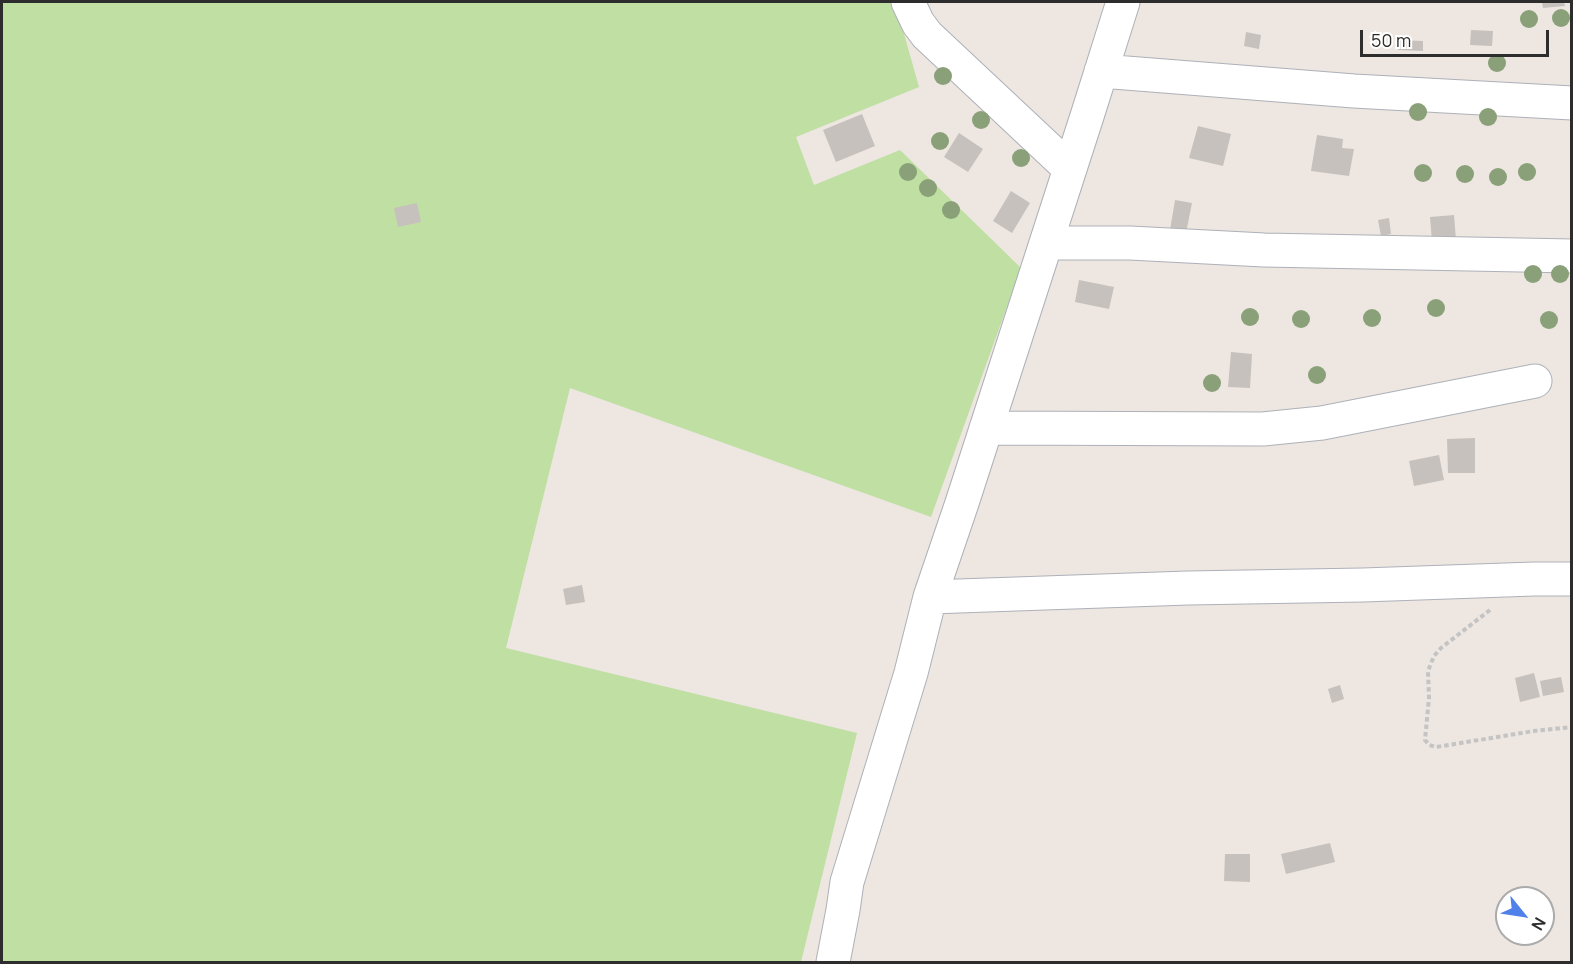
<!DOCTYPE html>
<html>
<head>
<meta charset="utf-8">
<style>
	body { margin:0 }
	#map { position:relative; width:1573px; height:964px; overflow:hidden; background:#ede6e1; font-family:Manrope,sans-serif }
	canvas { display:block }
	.frame { position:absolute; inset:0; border:3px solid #2d2d2d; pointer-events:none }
	.north { position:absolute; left:1495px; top:886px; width:60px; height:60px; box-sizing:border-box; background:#fff; border:2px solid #ababab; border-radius:50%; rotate:120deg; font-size:16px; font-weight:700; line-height:24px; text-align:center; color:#2d2d2d }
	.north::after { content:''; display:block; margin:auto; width:21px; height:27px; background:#5081eb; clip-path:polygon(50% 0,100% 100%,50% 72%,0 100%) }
	.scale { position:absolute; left:1360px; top:30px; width:189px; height:27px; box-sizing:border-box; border:3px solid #2d2d2d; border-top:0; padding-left:8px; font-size:18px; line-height:21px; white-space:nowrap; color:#2d2d2d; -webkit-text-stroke:4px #fff; paint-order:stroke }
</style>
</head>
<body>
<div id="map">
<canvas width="1573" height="964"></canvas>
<div class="frame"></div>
<div class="north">N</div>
<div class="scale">50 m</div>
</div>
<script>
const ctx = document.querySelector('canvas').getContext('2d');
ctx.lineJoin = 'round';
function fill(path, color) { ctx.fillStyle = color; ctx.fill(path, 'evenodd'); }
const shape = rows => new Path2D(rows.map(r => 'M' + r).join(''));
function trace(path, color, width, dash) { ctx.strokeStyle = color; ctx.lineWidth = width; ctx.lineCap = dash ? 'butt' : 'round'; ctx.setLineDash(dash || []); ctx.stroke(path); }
const green = shape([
	[2,2,895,2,919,87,796,137,814,185,900,150,1021,268,931,517,570,388,506,648,857,733,801,962,2,962]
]);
const building = shape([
	[1542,2,1564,2,1565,6,1543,8],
	[1471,30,1493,31,1492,46,1470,45],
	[1246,32,1261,35,1259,49,1244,46],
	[1399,40,1423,41,1423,51,1398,50],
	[862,114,875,146,836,162,823,130],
	[1198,126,1231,134,1223,166,1189,158],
	[959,133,983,149,968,172,944,157],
	[1317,135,1343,139,1342,148,1354,149,1349,176,1311,171],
	[1011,191,1030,203,1012,233,993,221],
	[1175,200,1192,203,1186,233,1170,230],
	[417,203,421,222,398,227,394,208],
	[1454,215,1456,240,1432,241,1430,217],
	[1389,218,1391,234,1381,236,1378,220],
	[1079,280,1114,287,1109,309,1075,302],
	[1231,352,1252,354,1250,388,1228,387],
	[1475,438,1475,473,1448,473,1447,439],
	[1439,455,1444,480,1414,486,1409,461],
	[582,585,585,602,566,605,563,589],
	[1534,673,1540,697,1520,702,1515,678],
	[1561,677,1564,692,1543,696,1540,681],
	[1340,685,1344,699,1332,703,1328,689],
	[1330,843,1335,862,1286,874,1281,854],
	[1225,854,1250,854,1250,882,1224,881]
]);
const path = shape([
	[1490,610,1441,648,1434,656,1428,671,1429,698,1425,740,1429,745,1436,747,1534,731,1572,727]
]);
const minor = shape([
	[908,2,918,23,927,35,1070,169],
	[1101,71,1354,91,1572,103],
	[1046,243,1130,243,1264,250,1572,256],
	[986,428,1263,429,1322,423,1535,381],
	[930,597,1188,588,1363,585,1534,579,1572,579],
	[833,962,843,910,847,882,911,673,930,597,962,503,1088,113,1123,2]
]);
const trees = [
	[1561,18],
	[1529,19],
	[1497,63],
	[943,76],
	[1418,112],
	[1488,117],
	[981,120],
	[940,141],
	[1021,158],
	[908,172],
	[1527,172],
	[1423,173],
	[1465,174],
	[1498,177],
	[928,188],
	[951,210],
	[1533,274],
	[1560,274],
	[1436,308],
	[1250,317],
	[1372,318],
	[1301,319],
	[1549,320],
	[1317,375],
	[1212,383]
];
fill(green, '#bfdfa3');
fill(building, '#c6c1bc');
trace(minor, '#adb1b8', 35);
trace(path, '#c4c4c4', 4, [4.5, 3]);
trace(minor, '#fff', 33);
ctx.fillStyle = '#8aa078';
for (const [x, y] of trees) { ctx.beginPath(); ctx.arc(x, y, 9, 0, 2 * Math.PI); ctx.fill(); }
</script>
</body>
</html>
